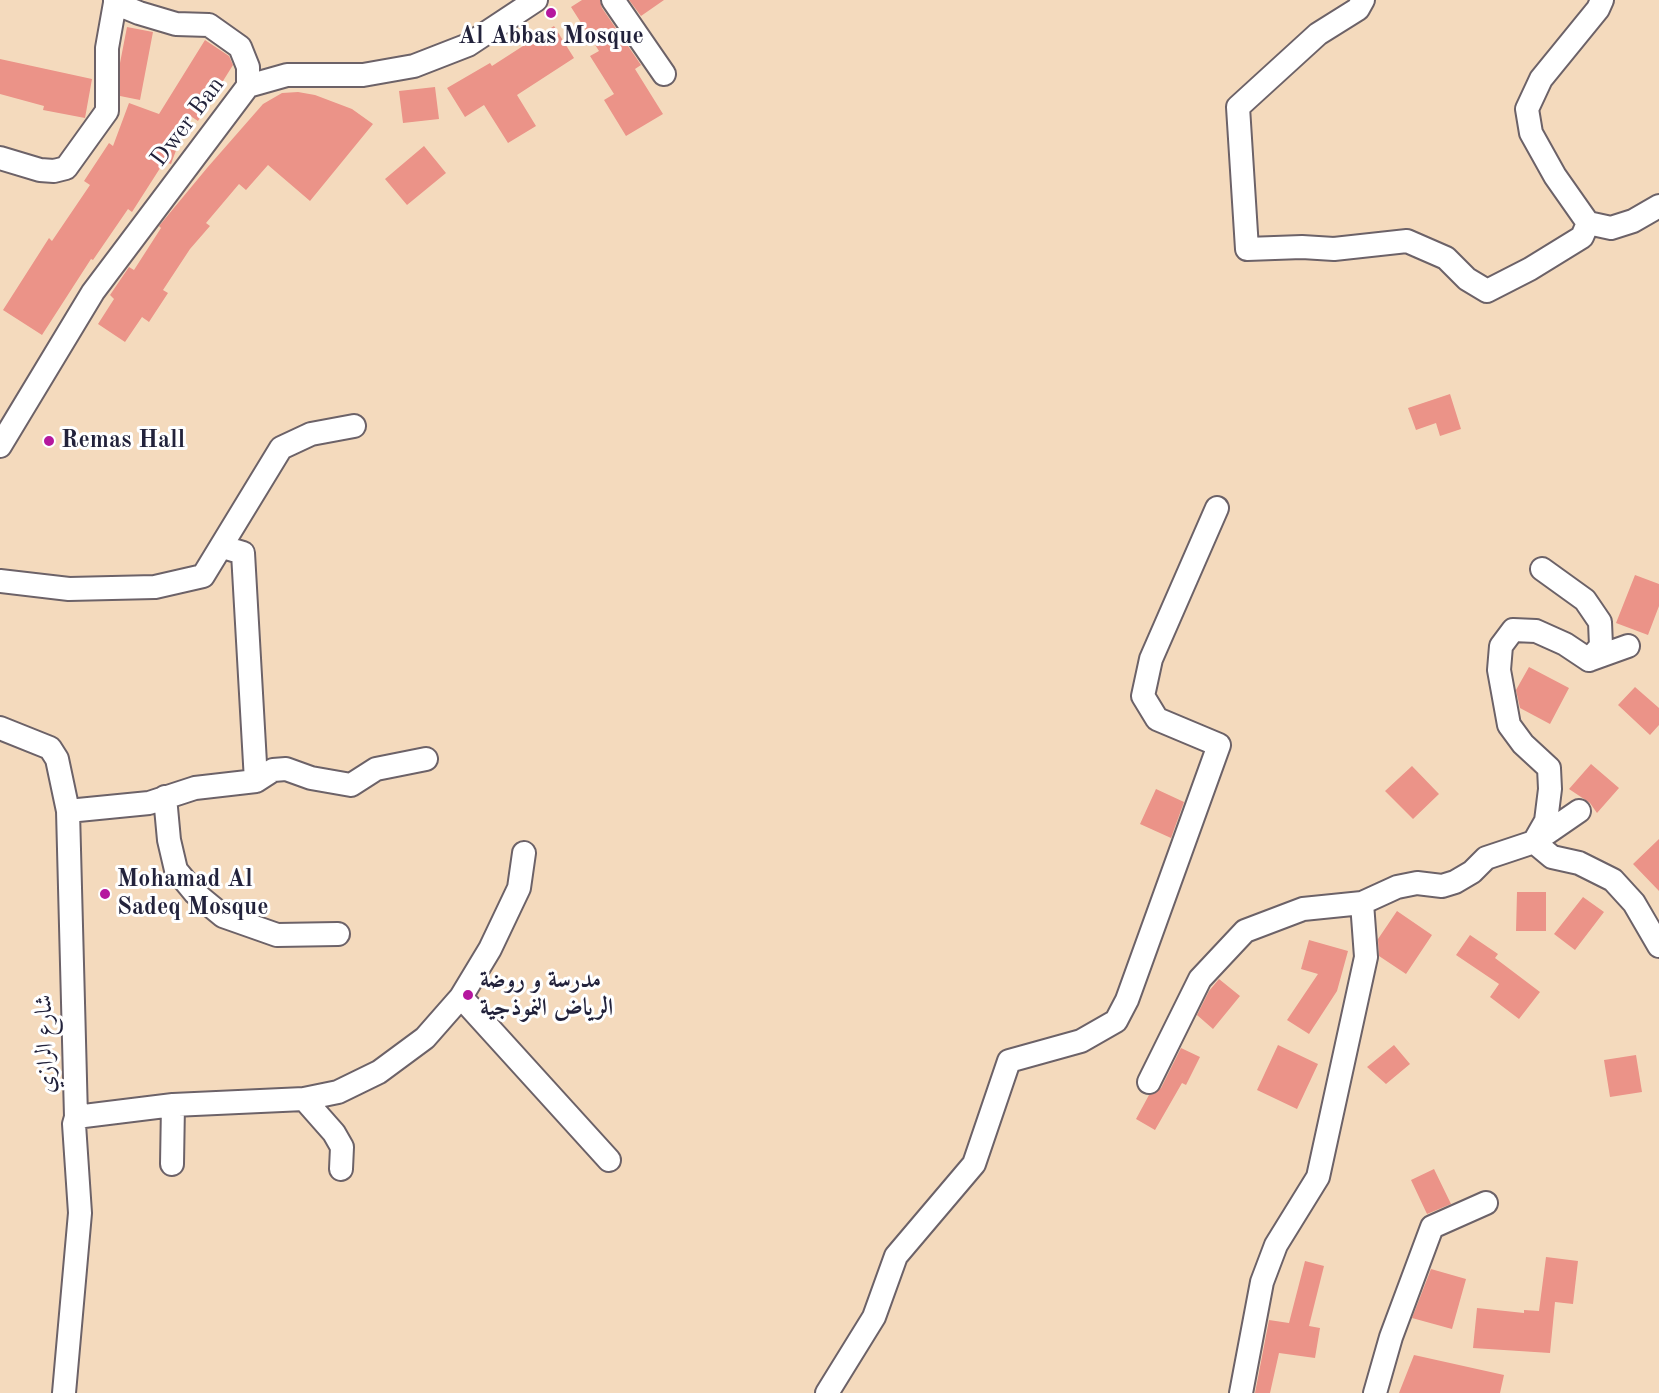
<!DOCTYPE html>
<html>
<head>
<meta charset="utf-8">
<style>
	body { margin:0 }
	canvas { display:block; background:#f4dabd }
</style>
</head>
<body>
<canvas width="1659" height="1393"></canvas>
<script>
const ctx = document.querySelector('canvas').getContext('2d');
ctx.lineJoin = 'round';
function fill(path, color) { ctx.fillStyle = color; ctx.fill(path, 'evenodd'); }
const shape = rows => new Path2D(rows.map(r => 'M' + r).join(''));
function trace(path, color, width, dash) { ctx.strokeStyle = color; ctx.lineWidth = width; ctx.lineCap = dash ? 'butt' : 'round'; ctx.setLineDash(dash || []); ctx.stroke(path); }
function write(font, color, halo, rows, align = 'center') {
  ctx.font = font + ' "Old Standard TT",Amiri,serif'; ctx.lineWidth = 6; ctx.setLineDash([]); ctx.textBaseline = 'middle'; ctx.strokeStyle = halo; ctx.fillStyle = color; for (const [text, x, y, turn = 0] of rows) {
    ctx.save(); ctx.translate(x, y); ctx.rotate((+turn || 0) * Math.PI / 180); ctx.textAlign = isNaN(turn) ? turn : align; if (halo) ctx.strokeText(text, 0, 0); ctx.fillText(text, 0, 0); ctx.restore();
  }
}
const building = shape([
	[582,0,600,0,602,8,641,65,635,69,663,114,626,136,604,100,614,94,590,56,599,51,571,7],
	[629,0,664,0,641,16],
	[554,26,574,58,517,95,536,126,508,143,484,105,465,117,447,88,490,63,492,66],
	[127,27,153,32,140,100,120,96,120,63],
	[205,40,229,56,233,65,198,121,189,115,171,164,164,162,132,212,128,209,93,260,91,259,42,335,3,310,49,238,52,241,90,185,84,181,109,143,113,146,129,103,159,114],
	[0,59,92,79,85,118,43,110,44,106,0,94],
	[435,87,439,119,403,123,399,91],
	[298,92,315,95,352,109,373,124,310,201,268,165,246,190,239,184,206,223,210,226,190,249,163,290,168,293,149,322,142,317,125,342,98,324,114,299,110,295,129,267,134,270,161,228,159,226,207,168,263,104,282,93],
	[424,146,446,173,407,205,385,179],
	[1450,394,1461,429,1440,436,1436,423,1416,430,1408,408],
	[1635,575,1659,584,1659,606,1648,635,1616,623],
	[1529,667,1569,688,1550,724,1520,708,1516,690],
	[1635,687,1659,708,1659,725,1650,735,1618,705],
	[1591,764,1619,788,1597,813,1590,803,1569,789],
	[1412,766,1439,794,1413,819,1385,791],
	[1156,789,1184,802,1171,838,1140,824],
	[1659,839,1659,891,1633,864],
	[1517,892,1546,892,1546,931,1516,931],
	[1583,897,1604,912,1575,950,1554,934],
	[1397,911,1432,935,1406,974,1379,956,1378,939],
	[1470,935,1498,954,1495,958,1540,992,1519,1019,1490,997,1499,984,1456,955],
	[1309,940,1348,951,1337,991,1309,1034,1287,1020,1318,974,1301,969],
	[1219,979,1240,996,1213,1029,1197,1015,1209,991],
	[1278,1045,1318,1064,1297,1109,1257,1090],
	[1394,1045,1410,1064,1386,1084,1367,1067],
	[1181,1048,1200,1057,1186,1085,1182,1083,1155,1130,1136,1119,1149,1095,1161,1088],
	[1636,1055,1642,1092,1610,1097,1604,1060],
	[1434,1169,1451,1204,1427,1214,1411,1180],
	[1546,1257,1578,1261,1573,1304,1555,1302,1550,1353,1473,1348,1477,1308,1524,1313,1524,1310,1539,1311],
	[1305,1261,1324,1266,1309,1326,1320,1328,1315,1358,1279,1353,1270,1393,1255,1393,1269,1320,1289,1323],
	[1431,1269,1466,1279,1452,1329,1412,1318],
	[1414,1355,1504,1375,1500,1393,1399,1393]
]);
const minor = shape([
	[115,0,115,3,139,13,176,24,209,25,240,47,248,67,248,86],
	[613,0,664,74],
	[1363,0,1358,9,1318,34,1238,107,1247,249,1302,247,1334,249,1407,241,1446,258,1467,279,1487,291,1530,269,1582,237,1588,223,1555,176,1531,133,1527,109,1541,79,1598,9,1602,0],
	[0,158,40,170,54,171,66,168,107,111,107,48,115,3],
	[1588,223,1611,228,1633,221,1659,206],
	[0,446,93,292,248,86,287,75,363,75,414,66,468,45,536,0],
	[0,581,69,589,155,587,203,576,281,448,311,434,354,426],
	[1589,660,1628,646],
	[0,728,50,748,57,759,68,811,76,1117,74,1124,80,1213,64,1393],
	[256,781,273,770,286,769,311,778,351,785,376,769,426,759],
	[165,797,169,840,176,870,195,893,223,916,277,935,338,934],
	[68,811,149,803,195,788,256,781,243,553,223,547],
	[1579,811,1534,842,1552,857,1579,863,1613,880,1634,903,1659,946],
	[461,997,609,1160],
	[1149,1082,1200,979,1245,931,1303,909,1362,903,1397,887,1417,883,1442,886,1455,882,1472,872,1486,858,1534,842,1546,821,1550,789,1549,768,1523,744,1509,725,1499,670,1501,646,1513,630,1536,631,1565,644,1589,660,1601,646,1600,622,1585,600,1542,569],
	[304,1099,334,1133,342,1147,341,1169],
	[76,1117,173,1105,304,1099,338,1092,379,1072,425,1038,461,997,490,949,519,888,524,853],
	[172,1164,173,1105],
	[827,1393,874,1317,896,1256,974,1164,1009,1061,1081,1041,1116,1021,1127,1000,1219,745,1157,719,1143,696,1151,659,1217,508],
	[1241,1393,1262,1282,1276,1245,1318,1177,1366,957,1362,903],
	[1375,1393,1391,1337,1432,1227,1486,1203]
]);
const markers = [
	[551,13,6,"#b5179e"],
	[49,441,6,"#b5179e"],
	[105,894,6,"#b5179e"],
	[468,995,6,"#b5179e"]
];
const poiNames = [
	["Al Abbas Mosque",551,37,"center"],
	["Remas Hall",61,441],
	["Mohamad Al",117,880],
	["Sadeq Mosque",117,908],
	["مدرسة و روضة",480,981],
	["الرياض النموذجية",480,1009]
];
const streetNames = [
	["Dwer Ban",188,122,-53],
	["شارع الرازي",46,1044,-92]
];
fill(building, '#eb9388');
trace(minor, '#6c6268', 26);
trace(minor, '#fff', 22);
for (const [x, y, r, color] of markers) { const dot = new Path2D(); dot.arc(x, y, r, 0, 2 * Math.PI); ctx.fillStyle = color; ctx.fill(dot); trace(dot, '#fff', 2); }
write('bold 24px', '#22223b', '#fff', poiNames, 'left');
write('24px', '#22223b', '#fff', streetNames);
</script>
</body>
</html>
